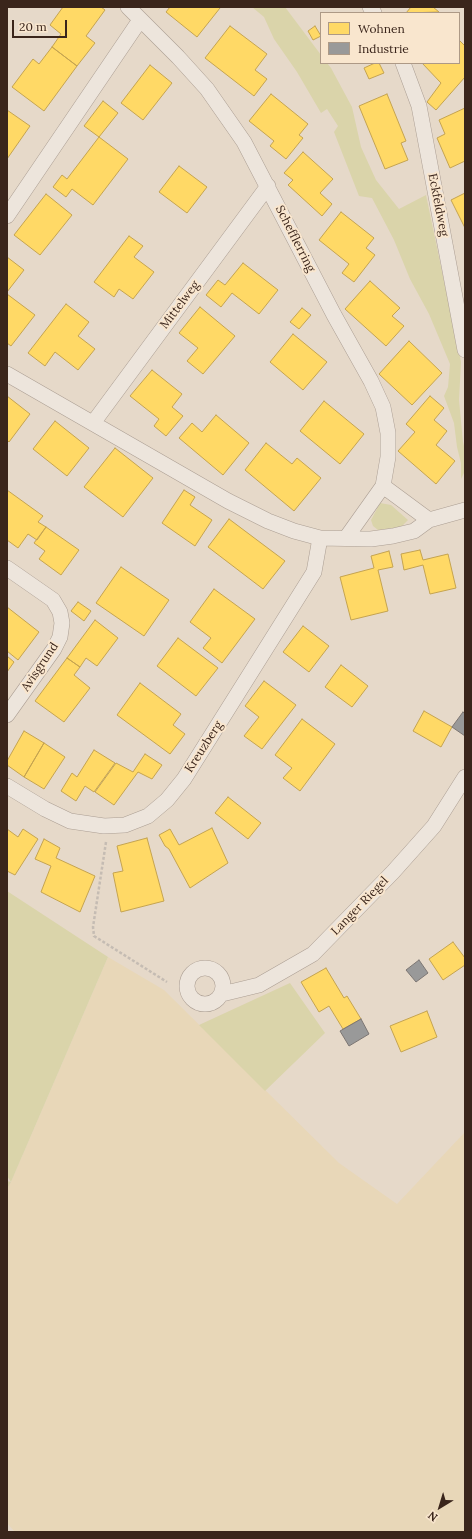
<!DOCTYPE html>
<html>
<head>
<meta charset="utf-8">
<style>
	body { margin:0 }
	#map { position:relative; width:472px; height:1539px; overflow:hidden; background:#e6d9c9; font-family:Lora,serif }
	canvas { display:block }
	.frame { position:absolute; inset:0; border:8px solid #3a251b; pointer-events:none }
	.legend { position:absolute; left:320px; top:12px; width:140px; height:52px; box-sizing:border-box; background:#f9e6ce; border:1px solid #ad9986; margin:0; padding:5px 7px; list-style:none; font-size:12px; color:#3a251b }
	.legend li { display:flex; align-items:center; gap:8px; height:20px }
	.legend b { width:20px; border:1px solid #ad9986 }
	.north { position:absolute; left:420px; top:1487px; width:40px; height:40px; -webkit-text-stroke:3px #f9e6ce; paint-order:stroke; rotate:218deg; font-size:11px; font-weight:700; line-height:16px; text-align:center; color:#3a251b }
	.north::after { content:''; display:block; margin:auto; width:14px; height:18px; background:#3a251b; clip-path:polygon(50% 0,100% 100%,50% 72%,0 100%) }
	.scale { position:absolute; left:12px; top:20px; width:55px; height:18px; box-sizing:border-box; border:2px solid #3a251b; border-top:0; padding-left:5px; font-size:12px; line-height:14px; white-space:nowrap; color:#3a251b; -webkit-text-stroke:3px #f9e6ce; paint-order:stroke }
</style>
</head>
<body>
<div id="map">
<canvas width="472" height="1539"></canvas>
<div class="frame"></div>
<ul class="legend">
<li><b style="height:11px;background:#ffd966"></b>Wohnen</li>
<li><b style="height:11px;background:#999"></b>Industrie</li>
</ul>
<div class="north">N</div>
<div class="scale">20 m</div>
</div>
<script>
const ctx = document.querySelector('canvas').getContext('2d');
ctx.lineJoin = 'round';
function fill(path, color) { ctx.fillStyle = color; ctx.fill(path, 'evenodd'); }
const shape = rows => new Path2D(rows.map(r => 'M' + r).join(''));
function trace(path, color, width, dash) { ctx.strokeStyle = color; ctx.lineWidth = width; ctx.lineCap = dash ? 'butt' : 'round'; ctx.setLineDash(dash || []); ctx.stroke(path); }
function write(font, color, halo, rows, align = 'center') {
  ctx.font = font + ' Lora,serif'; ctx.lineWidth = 4; ctx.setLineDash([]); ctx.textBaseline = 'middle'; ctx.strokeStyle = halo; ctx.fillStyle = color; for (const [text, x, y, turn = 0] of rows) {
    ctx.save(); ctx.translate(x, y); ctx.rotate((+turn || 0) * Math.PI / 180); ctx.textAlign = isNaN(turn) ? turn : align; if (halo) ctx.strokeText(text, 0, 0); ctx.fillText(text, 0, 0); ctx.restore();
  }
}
const farmland = shape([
	[108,957,164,990,339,1163,397,1204,465,1132,465,1532,15,1532,7,1523,7,1189,11,1182]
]);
const green = shape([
	[252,7,285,7,321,55,321,63,327,63,331,68,352,107,361,147,376,180,399,209,426,195,461,362,459,400,463,442,465,450,465,471,461,479,461,463,457,447,454,423,444,396,448,387,450,364,429,314,410,279,394,240,372,198,359,196,334,132,338,126,327,109,321,113,297,72,274,39,264,17],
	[380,503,391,505,408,520,401,527,378,530,373,526,371,520],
	[7,891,108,957,11,1182,7,1189,7,1181,11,1182,7,1176],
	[290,983,325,1033,265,1091,199,1025]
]);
const homes = shape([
	[63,7,101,7,105,10,86,36,95,43,77,66,52,47,61,34,50,25,63,7],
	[170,7,218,7,220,8,197,37,166,12,170,7],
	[411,7,433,7,439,12,406,13,411,7],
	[230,26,267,54,255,70,267,79,254,96,205,58,230,26],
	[315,26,321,36,313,40,308,31,315,26],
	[459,40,465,46,465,77,436,110,427,102,441,83,422,63,459,63,459,40],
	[52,47,77,66,44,111,12,87,33,59,39,64,52,47],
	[375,63,379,63,384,73,369,79,364,68,375,63],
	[150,65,172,83,143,120,121,103,150,65],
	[271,94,308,124,299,135,303,138,286,159,270,146,274,141,249,121,271,94],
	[387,94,406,141,401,143,408,160,385,169,359,106,387,94],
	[103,101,118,113,99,137,84,126,103,101],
	[465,108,465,161,450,168,437,138,445,134,439,120,465,108],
	[7,110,30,126,7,159,7,110],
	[99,137,128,159,93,205,72,189,66,197,53,187,62,175,67,179,99,137],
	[303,152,333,179,320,193,332,204,322,216,288,185,293,180,284,173,303,152],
	[179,166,207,187,187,213,159,192,179,166],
	[465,193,465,228,451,200,465,193],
	[46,194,72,215,40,255,14,235,46,194],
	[341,212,374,238,366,248,375,255,354,282,342,273,349,264,319,240,341,212],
	[129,236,143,246,134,257,154,272,133,299,119,289,114,297,94,282,129,236],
	[7,257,24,270,7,292,7,257],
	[243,263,278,290,259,314,232,293,221,307,206,295,218,280,225,285,243,263],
	[370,281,400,308,392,316,404,326,386,346,345,309,370,281],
	[7,294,35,315,11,346,7,343,7,294],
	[66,304,89,322,78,336,95,349,78,370,55,352,45,366,28,353,66,304],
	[200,307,235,336,203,374,187,361,198,348,179,333,200,307],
	[302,308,311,315,299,329,290,322,302,308],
	[293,334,327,362,303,390,270,362,293,334],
	[409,341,442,373,412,405,379,374,409,341],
	[152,370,182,394,172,407,183,416,166,436,154,426,159,419,130,396,152,370],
	[7,396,30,414,9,442,7,440,7,396],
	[430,396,444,408,434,420,447,431,436,445,455,461,436,484,398,451,415,432,406,424,430,396],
	[324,401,364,434,340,464,300,431,324,401],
	[216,415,249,443,223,475,179,438,192,423,202,432,216,415],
	[55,421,89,448,67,476,33,449,55,421],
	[266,443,292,464,297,458,321,478,294,511,245,470,266,443],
	[115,448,153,478,123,517,84,487,115,448],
	[7,490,43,516,38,522,46,527,37,540,28,534,18,548,7,540,7,490],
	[184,490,195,497,190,505,212,520,195,546,162,523,184,490],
	[229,519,285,561,263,589,208,547,229,519],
	[46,527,79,550,61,575,39,559,45,551,34,543,46,527],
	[420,550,423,560,448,554,456,588,430,594,423,565,404,570,401,554,420,550],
	[389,551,393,567,378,570,388,611,351,620,340,577,374,568,371,556,389,551],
	[121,567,169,600,144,636,96,603,121,567],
	[214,589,255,619,222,663,203,648,211,638,190,622,214,589],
	[78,602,91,611,84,621,71,611,78,602],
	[7,607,39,632,18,660,7,651,7,607],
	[95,620,118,638,97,666,86,658,80,667,67,658,95,620],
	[303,626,329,646,309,672,283,652,303,626],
	[178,638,218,668,196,696,157,666,178,638],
	[7,656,14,662,7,672,7,656],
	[67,658,80,667,74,675,90,688,64,722,35,701,67,658],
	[341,665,368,686,352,707,325,687,341,665],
	[264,681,296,705,262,749,244,736,259,717,245,706,264,681],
	[140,683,181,714,173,725,185,734,170,754,117,715,140,683],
	[424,711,452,727,441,747,413,731,424,711],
	[302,719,335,744,300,791,283,778,292,768,275,755,302,719],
	[24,731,44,743,24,777,7,765,7,761,24,731],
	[44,743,65,757,44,789,24,777,44,743],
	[94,750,115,763,94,792,85,786,76,801,61,791,72,773,77,777,94,750],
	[145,754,162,765,152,779,138,772,114,805,95,792,116,763,133,772,145,754],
	[228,797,261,823,248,839,215,813,228,797],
	[212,828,228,863,190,888,169,849,165,846,159,835,170,829,179,845,212,828],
	[7,829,18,837,23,829,38,839,15,875,7,871,7,829],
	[147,838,164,901,121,912,113,873,123,871,117,846,147,838],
	[44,839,60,848,56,858,95,876,80,912,41,892,51,866,35,859,44,839],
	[453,942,465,958,465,965,443,980,429,959,453,942],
	[326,968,344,998,347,996,361,1019,343,1029,329,1006,319,1012,301,982,326,968],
	[427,1011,437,1037,401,1052,390,1026,427,1011]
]);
const industry = shape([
	[463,712,465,714,465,736,452,727,463,712],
	[419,960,428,973,416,982,406,970,419,960],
	[361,1019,369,1034,349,1046,340,1031,361,1019]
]);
const path = shape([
	[106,842,93,927,94,936,167,982]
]);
const minor = shape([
	[128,7,178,57,207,89,244,142,334,315,371,381,383,407,388,433,388,457,383,486],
	[370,7,374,13],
	[403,63,419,106,465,350],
	[7,216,140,20],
	[7,374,228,501,268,521,294,531,320,538,371,539,393,536,414,531,429,520,465,510],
	[93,423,268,186],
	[346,538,383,486,429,520],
	[7,568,53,600,60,612,62,623,60,637,54,649,7,715],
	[7,786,45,809,70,821,104,826,125,825,148,816,167,800,184,779,314,572,320,538],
	'187 986a18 18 0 1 1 36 0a18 18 0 1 1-36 0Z',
	[222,994,259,985,313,954,393,872,434,826,465,777]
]);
const streetNames = [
	["Eckfeldweg",438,205,79],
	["Schefflerring",295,239,63],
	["Mittelweg",180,305,-53],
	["Avisgrund",40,667,-56],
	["Kreuzberg",204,747,-57],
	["Langer Riegel",360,906,-46]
];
fill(farmland, '#e8d7b8');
fill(green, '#dad4aa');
fill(homes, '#ffd966');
trace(homes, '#c4a350', 1);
fill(industry, '#999');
trace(industry, '#7c7673', 1);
trace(minor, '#ab9e93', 16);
trace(path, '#c5bcb3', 2.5, [3, 2]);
trace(minor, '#ede5dc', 15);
write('12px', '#3a251b', '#f9e6ce', streetNames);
</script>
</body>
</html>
